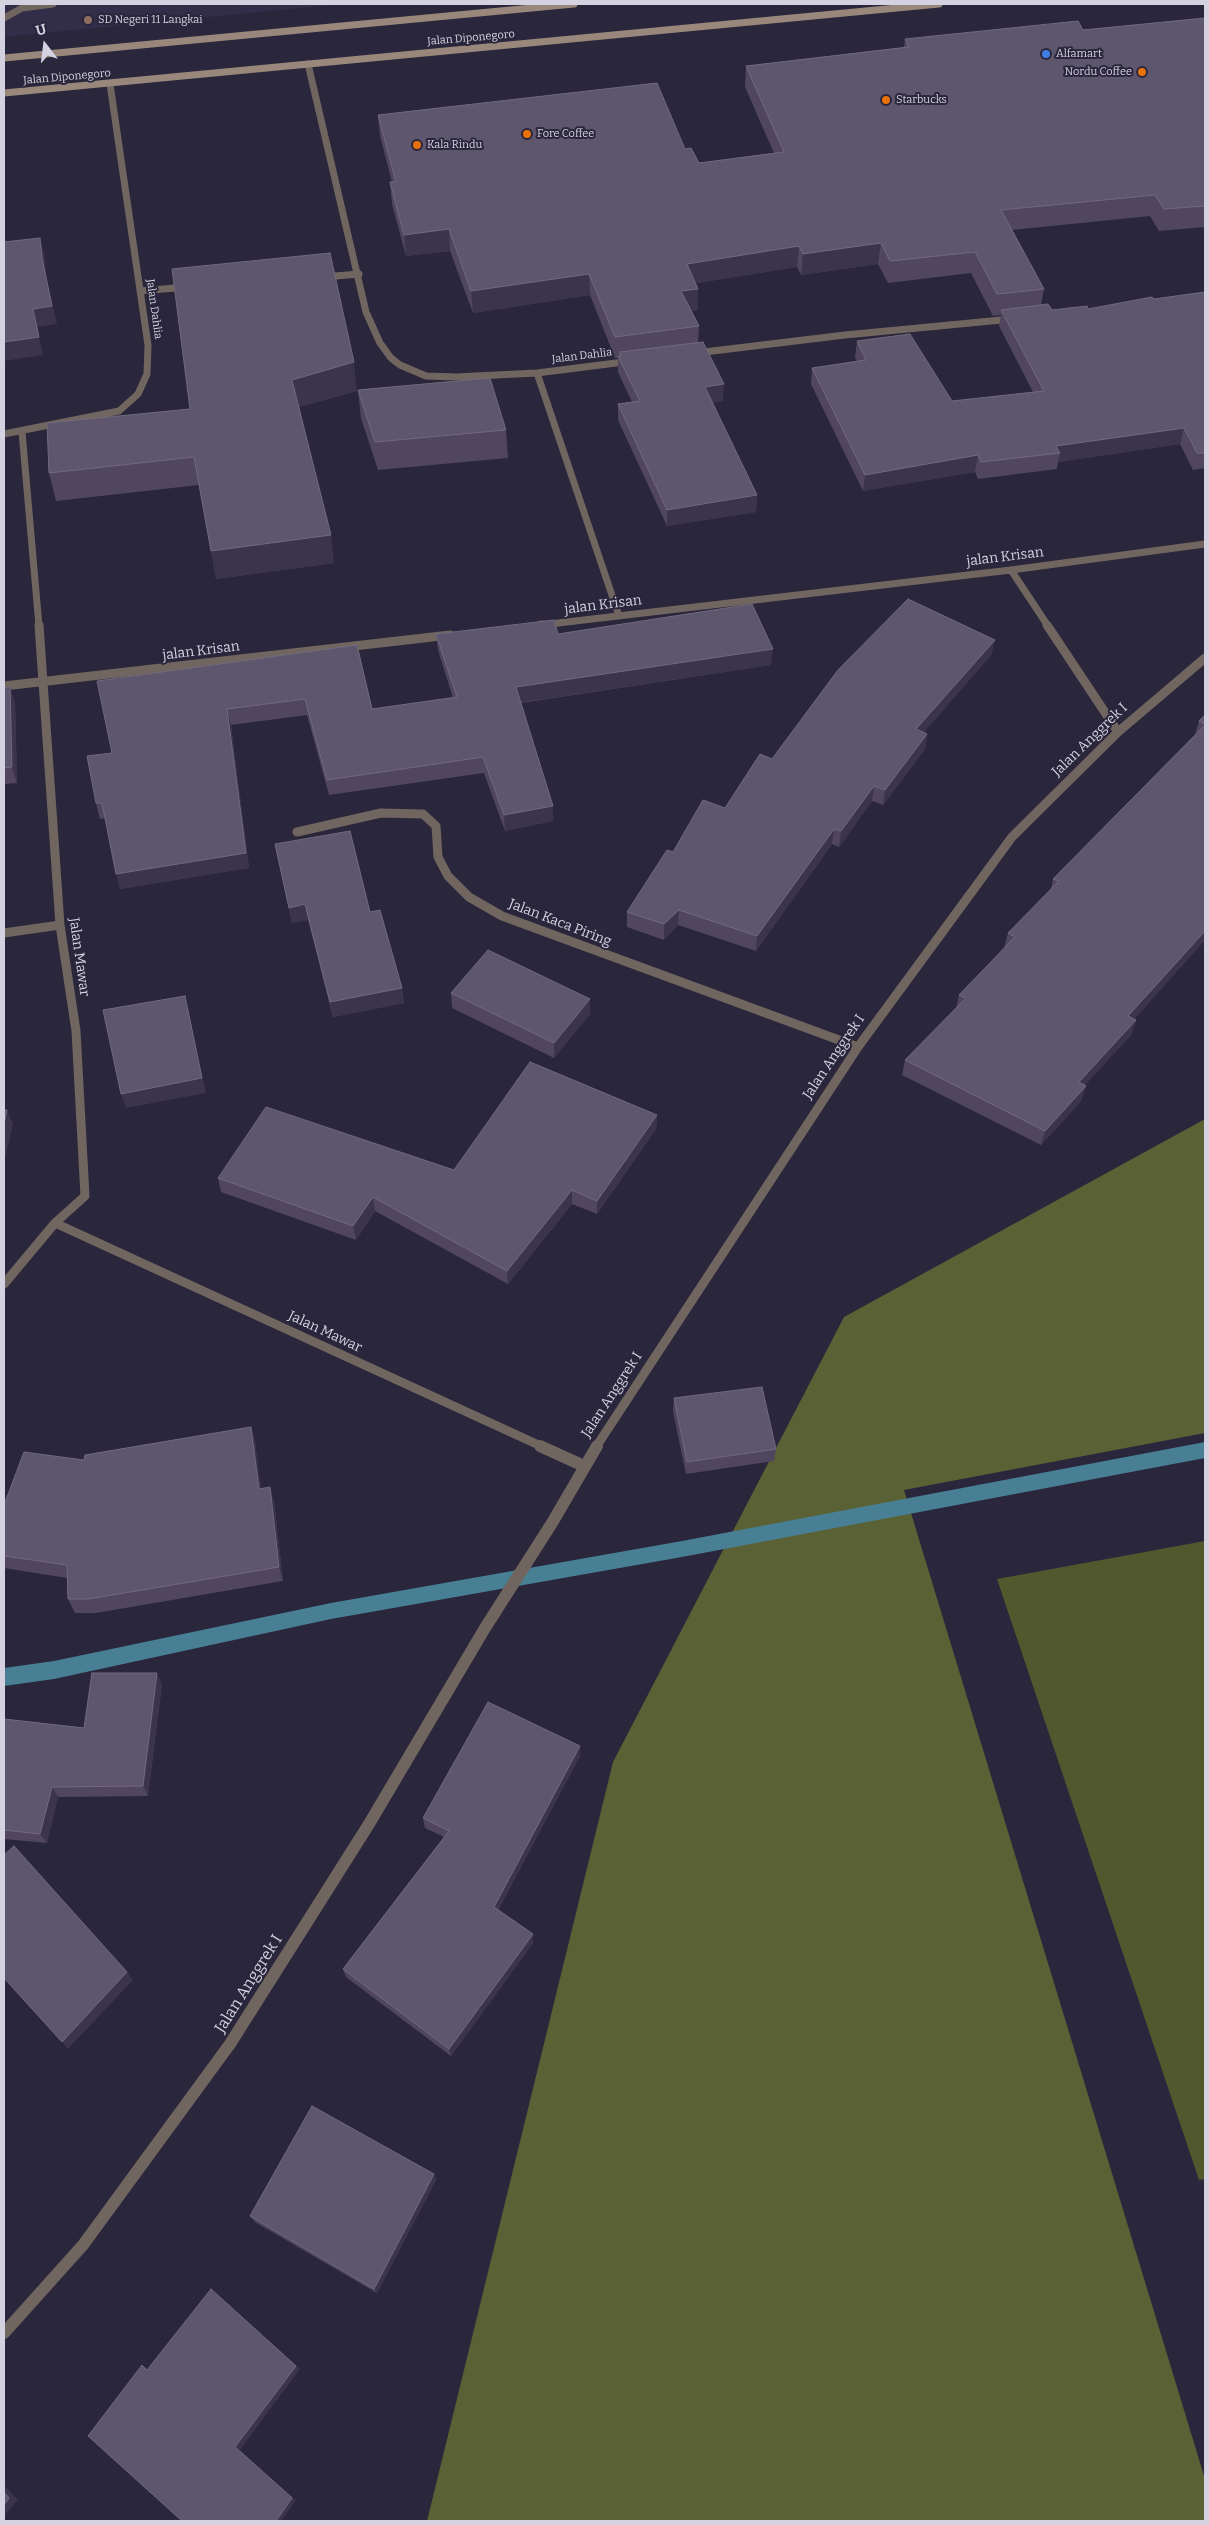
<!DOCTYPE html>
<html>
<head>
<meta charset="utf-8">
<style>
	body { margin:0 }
	#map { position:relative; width:1209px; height:2525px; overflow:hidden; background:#2a263c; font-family:Bitter,serif }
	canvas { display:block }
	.frame { position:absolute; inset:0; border:5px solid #d4d2e1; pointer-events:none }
	.north { position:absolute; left:20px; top:20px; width:50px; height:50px; -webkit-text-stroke:4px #2a263c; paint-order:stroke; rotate:345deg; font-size:14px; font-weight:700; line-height:20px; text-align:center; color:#d4d2e1 }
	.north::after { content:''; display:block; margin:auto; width:18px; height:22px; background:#d4d2e1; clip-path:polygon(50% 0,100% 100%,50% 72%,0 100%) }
</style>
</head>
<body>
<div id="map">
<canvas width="1209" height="2525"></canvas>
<div class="frame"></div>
<div class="north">U</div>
</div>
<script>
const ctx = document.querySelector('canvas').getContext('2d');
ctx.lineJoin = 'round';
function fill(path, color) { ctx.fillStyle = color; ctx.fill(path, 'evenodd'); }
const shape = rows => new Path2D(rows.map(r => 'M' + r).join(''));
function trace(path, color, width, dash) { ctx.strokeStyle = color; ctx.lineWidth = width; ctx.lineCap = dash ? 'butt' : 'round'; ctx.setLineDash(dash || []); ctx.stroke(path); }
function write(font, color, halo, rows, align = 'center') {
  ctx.font = font + ' Bitter,serif'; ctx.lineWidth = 4; ctx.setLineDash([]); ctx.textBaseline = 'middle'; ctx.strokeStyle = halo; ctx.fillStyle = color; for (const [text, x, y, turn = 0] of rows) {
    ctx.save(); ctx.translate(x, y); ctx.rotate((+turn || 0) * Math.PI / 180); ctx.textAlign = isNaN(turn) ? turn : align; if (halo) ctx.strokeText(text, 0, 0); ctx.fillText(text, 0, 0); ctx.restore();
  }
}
const built = shape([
	[4,4,341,4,4,37]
]);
const green = shape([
	[1205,1541,1205,2179,1199,2180,997,1579]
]);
const forest = shape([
	[1205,1119,1205,1433,904,1490,1205,2479,1205,2521,427,2521,613,1762,844,1317]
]);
const stream = shape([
	[1205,1442,1205,1458,682,1557,331,1619,54,1679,4,1686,4,1668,54,1661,331,1603,682,1541,1205,1442]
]);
const service = shape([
	[4,18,22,8,53,4]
]);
const minorFar2 = shape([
	[308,64,366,312,380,343,391,358,400,365,426,376,456,377,537,373,632,361],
	[323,277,359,274],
	[140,291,187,287],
	[696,353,845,335,1012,319],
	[537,373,619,616],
	[22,432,39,626],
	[4,434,119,411,138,394,147,374,148,345,110,84],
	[1011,570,1048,626],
	[541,625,1011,570,1205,544]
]);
const minorFar1 = shape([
	[541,625,543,625],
	[1047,625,1118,732],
	[4,686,450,635],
	[297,832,381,813,423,814,436,826,438,857,448,876,469,897,502,916,858,1047],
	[4,933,60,925],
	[55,1223,543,1447],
	[4,1284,55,1223,85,1196,76,1031,60,925,39,625],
	[596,1447,858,1047,1012,837,1118,732,1205,658]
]);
const minor = shape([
	[540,1446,584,1466],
	[4,2333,83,2245,230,2044,369,1824,485,1628,552,1523,597,1446]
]);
const secondary = shape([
	[4,58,574,4],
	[4,93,939,4]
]);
const wall = shape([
	[1205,18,1205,227,1159,231,1150,216,1012,230,1044,289,1041,305,1052,310,1088,309,1205,292,1205,468,1193,470,1180,444,1058,462,1057,469,978,479,975,472,863,491,811,384,812,368,857,361,855,358,857,341,952,401,1033,392,999,326,1001,315,993,316,971,273,888,283,878,264,801,275,797,267,696,283,698,289,698,310,691,311,699,326,698,342,723,401,712,402,757,495,756,512,667,526,618,420,618,404,632,402,618,372,618,358,615,358,590,295,473,313,450,251,406,256,392,204,390,182,392,182,380,136,378,115,685,149,699,163,774,153,745,87,746,66,904,47,905,39,1083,30],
	[358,390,506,430,508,458,378,470,361,418],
	[357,391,299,407,334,563,216,579,199,485,56,501,49,473,190,409],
	[436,634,558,634,771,665,521,703,553,821,505,831,484,773,329,795,307,715,231,725,249,868,120,889,105,818,100,819,96,803,112,753,357,645,372,709,453,698,438,650],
	[995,640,991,655,924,732,927,734,925,749,883,805,872,801,839,847,832,844,756,951,678,925,664,940,627,927,627,912,673,852,725,808,772,759],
	[4,687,10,687,15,703,17,783,4,784],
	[1205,715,1205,940,1134,1019,1136,1020,1131,1035,1084,1086,1086,1086,1081,1101,1041,1145,902,1075,905,1060,956,1008,959,995,1004,948,1008,933,1051,889,1053,879,1195,735,1199,721],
	[275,844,370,912,402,988,404,1003,333,1017,308,920,292,923],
	[451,993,590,1014,554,1058,452,1008],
	[657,1115,656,1129,597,1214,572,1204,508,1284,375,1211,356,1240,221,1192,218,1178,454,1170],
	[674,1398,776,1449,774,1461,686,1474,673,1411],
	[251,1427,255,1442,261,1489,274,1501,283,1581,96,1613,75,1613,68,1599,67,1578,4,1568,4,1505,84,1460],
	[162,1684,148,1796,58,1797,47,1843,4,1839,4,1719,84,1728],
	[580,1756,498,1910,533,1934,533,1943,451,2056,346,1977,343,1969,444,1837,425,1828,423,1818],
	[434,2174,436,2180,377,2293,255,2222,250,2216]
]);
const shadedWall = shape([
	[449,229,450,251,406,256,404,235],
	[40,238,45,256,46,276,57,324,37,327,43,355,4,361,4,342,33,309,42,258],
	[881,243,878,264,801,275,803,254],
	[799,246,797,267,686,285,687,264],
	[589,274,590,295,473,313,471,291],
	[698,289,698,310,681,313,681,291],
	[354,362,357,391,296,408,292,380],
	[724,384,723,401,704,404,705,387],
	[1184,428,1180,444,1058,462,1060,453,1056,446],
	[978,455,975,472,863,491,865,475],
	[757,495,756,512,667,526,667,510],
	[331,535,334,563,216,579,211,551],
	[995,640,991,655,913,745,916,729],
	[773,649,771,665,517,703,516,687],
	[10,687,15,703,17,783,12,767],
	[227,709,231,725,249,868,120,889,116,874],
	[927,734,925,749,883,805,885,790],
	[874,786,872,801,839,847,841,831],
	[553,806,553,821,505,831,504,815],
	[834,829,832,844,756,951,757,936],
	[4,831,5,853,4,853],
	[305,904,308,920,292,923,289,908],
	[679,910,678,925,664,940,664,924],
	[1205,931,1205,940,1124,1031,1128,1016],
	[402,988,404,1003,333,1017,330,1002],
	[185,996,206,1093,126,1108,121,1094],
	[590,999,590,1014,554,1058,554,1043],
	[1136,1020,1131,1035,1074,1097,1079,1082],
	[1086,1086,1081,1101,1041,1145,1045,1131],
	[7,1110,13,1124,4,1163,4,1124],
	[657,1115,656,1129,597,1214,597,1201],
	[572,1190,572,1204,508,1284,507,1271],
	[373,1197,375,1211,356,1240,353,1226],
	[251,1427,255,1442,263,1503,259,1489],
	[270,1487,274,1501,283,1581,279,1567],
	[157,1673,162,1684,148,1796,143,1786],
	[580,1746,580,1756,495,1915,494,1907],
	[52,1787,58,1797,47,1843,40,1834],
	[533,1934,533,1943,451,2056,449,2049],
	[127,1972,133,1980,68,2049,62,2042],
	[434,2174,436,2180,377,2293,374,2289],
	[211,2289,300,2369,240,2450,296,2500,281,2521,276,2521,235,2447],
	[4,2485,18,2500,4,2516]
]);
const building = shape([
	[1205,18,1205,206,1164,209,1155,195,1001,210,1044,289,1017,292,997,294,975,252,890,261,881,243,803,254,799,246,687,264,698,289,681,291,699,326,615,337,589,274,471,291,449,229,404,235,390,182,396,182,378,115,657,83,685,149,691,148,699,163,784,152,746,66,909,47,905,39,1078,21,1083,30,1205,18],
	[40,238,42,258,52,306,33,309,39,337,4,342,4,242,40,238],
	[330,253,354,362,292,380,331,535,211,551,194,457,49,473,47,423,190,409,172,269,330,253],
	[1205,292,1205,453,1197,453,1184,428,1056,446,1060,453,981,462,978,455,865,475,812,368,866,360,857,341,910,334,952,401,1044,391,1001,310,1048,304,1052,310,1087,306,1088,309,1152,297,1154,299,1205,292],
	[703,342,724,384,705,387,757,495,667,510,618,404,640,401,618,356,621,356,620,352,703,342],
	[490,378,506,430,375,442,358,390,490,378],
	[908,599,995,640,916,729,927,734,885,790,874,786,841,831,834,829,757,936,679,910,664,924,627,912,667,850,673,852,703,800,725,808,760,754,772,759,838,670,908,599],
	[752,604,773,649,516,687,553,806,504,815,483,757,327,780,305,699,227,709,246,853,116,874,102,803,96,803,87,756,112,753,97,681,357,645,372,709,457,697,436,634,554,620,558,634,752,604],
	[4,687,10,687,12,767,4,768,4,687],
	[1205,715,1205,724,1199,721,1205,715],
	[1205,725,1205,931,1128,1016,1136,1020,1079,1082,1086,1086,1045,1131,905,1060,966,998,959,995,1015,937,1008,933,1059,881,1053,879,1205,725],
	[350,831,370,912,380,910,402,988,330,1002,305,904,289,908,275,844,350,831],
	[488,950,590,999,554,1043,451,993,488,950],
	[185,996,202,1078,121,1094,103,1010,185,996],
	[530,1062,657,1115,597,1201,572,1190,507,1271,373,1197,353,1226,218,1178,266,1107,454,1170,530,1062],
	[4,1110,7,1110,4,1124,4,1110],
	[762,1387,776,1449,687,1462,674,1398,762,1387],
	[251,1427,259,1489,270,1487,279,1567,89,1599,68,1599,67,1565,4,1556,4,1505,24,1452,84,1460,85,1455,251,1427],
	[92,1673,157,1673,143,1786,52,1787,40,1834,4,1830,4,1719,84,1728,92,1673],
	[488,1702,580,1746,494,1907,533,1934,449,2049,343,1969,449,1831,423,1818,488,1702],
	[14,1846,127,1972,62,2042,4,1978,4,1855,14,1846],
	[312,2106,434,2174,374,2289,250,2216,312,2106],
	[211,2289,296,2366,235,2447,292,2498,276,2521,182,2521,88,2436,142,2365,147,2370,211,2289],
	[4,2492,9,2498,4,2505,4,2492]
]);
const markers = [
	[88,20,5,"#8d6e63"],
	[1046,54,5,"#3f7fe0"],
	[1142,72,5,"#e8710a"],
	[886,100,5,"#e8710a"],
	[527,134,5,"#e8710a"],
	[417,145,5,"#e8710a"]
];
const farPoinames = [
	["SD Negeri 11 Langkai",98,20],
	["Alfamart",1056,54],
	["Nordu Coffee",1132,72,"right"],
	["Starbucks",896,100],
	["Fore Coffee",537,134],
	["Kala Rindu",427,145]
];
const farStreetnames = [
	["Jalan Diponegoro",471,38,-5],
	["Jalan Diponegoro",67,77,-5],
	["Jalan Dahlia",154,309,82],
	["Jalan Dahlia",582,356,-7]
];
const streetNames = [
	["jalan Krisan",1005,557,-7],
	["jalan Krisan",603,605,-7],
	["jalan Krisan",201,651,-7],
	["Jalan Anggrek I",1090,740,-44],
	["Jalan Kaca Piring",560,923,21],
	["Jalan Mawar",79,957,82],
	["Jalan Anggrek I",834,1057,-56],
	["Jalan Mawar",325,1332,25],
	["Jalan Anggrek I",612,1395,-57]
];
const nearStreetnames = [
	["Jalan Anggrek I",249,1984,-58]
];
fill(built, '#322d49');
fill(green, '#51582d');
fill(forest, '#5a6134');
fill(stream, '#487f94');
trace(service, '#71665f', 7);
trace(minorFar2, '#71665f', 7);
trace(minorFar1, '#71665f', 9);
trace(minor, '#71665f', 12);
trace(secondary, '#99877c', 7);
fill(wall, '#50475e');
fill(shadedWall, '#3b344a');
fill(building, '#5e566c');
trace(building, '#716a7e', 1);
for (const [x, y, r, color] of markers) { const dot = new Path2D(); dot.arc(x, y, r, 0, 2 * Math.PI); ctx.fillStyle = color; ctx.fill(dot); trace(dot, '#2a263c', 2); }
write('11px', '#d4d2e1', '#2a263c', farPoinames, 'left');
write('11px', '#d4d2e1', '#2a263c', farStreetnames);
write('14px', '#d4d2e1', '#2a263c', streetNames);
write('16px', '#d4d2e1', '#2a263c', nearStreetnames);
</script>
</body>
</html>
